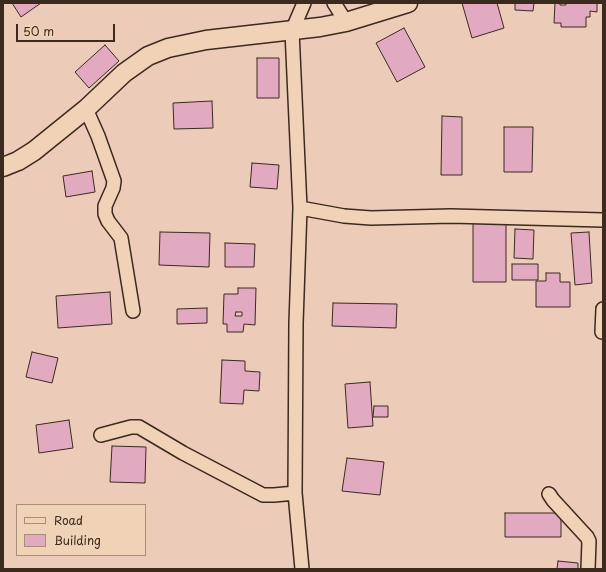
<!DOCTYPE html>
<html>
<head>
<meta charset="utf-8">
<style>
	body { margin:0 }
	#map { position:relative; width:606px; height:572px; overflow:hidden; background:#edcbb9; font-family:"Playpen Sans",sans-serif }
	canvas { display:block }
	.frame { position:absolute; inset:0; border:4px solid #3b2a1e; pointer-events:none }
	.legend { position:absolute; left:16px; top:504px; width:130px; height:52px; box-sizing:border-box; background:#f0d3b7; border:1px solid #a88f7a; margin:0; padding:5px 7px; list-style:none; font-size:12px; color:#3b2a1e }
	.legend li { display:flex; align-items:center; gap:8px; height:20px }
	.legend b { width:20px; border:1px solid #a88f7a }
	.scale { position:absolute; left:16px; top:24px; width:99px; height:18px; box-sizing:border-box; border:2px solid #3b2a1e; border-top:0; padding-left:5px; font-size:12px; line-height:14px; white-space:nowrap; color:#3b2a1e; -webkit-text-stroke:3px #f0d3b7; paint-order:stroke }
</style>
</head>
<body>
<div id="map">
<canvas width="606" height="572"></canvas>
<div class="frame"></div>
<ul class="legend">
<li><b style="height:5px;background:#f0d3b7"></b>Road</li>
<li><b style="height:11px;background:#e1aac1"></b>Building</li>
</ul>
<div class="scale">50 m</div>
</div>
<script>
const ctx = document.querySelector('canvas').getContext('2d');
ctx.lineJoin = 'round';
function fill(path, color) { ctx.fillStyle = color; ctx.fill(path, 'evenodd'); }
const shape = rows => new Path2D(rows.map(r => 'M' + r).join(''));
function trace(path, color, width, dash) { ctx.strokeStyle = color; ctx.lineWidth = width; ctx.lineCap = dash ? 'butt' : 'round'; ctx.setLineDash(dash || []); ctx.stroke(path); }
const building = shape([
	[12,3,41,3,21,17,12,3],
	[462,3,497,3,504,28,472,38,462,3],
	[515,3,534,3,533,11,515,10,515,3],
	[555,3,560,3,560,5,566,5,566,3,597,3,597,12,590,11,590,17,586,17,586,27,561,27,561,23,554,23,555,3],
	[404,28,425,67,397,82,376,43,404,28],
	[105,45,119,61,89,88,75,72,105,45],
	[257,58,279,58,279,98,257,98,257,58],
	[212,101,213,128,174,129,173,103,212,101],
	[442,116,462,117,462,175,441,175,442,116],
	[504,127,533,127,532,172,504,172,504,127],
	[252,163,279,165,277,189,250,187,252,163],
	[92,171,95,192,66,197,63,176,92,171],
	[473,219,506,219,506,282,473,282,473,219],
	[515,229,534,230,533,259,514,258,515,229],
	[160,232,210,233,209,267,159,265,160,232],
	[589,232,592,283,575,285,571,233,589,232],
	[225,243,255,244,254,267,225,267,225,243],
	[512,264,538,264,538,280,512,280,512,264],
	[546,273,560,273,560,282,570,282,570,307,536,307,536,281,546,281,546,273],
	[238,288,256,288,255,325,244,324,243,332,227,332,227,324,223,324,224,294,238,294,238,288],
	[236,312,242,312,242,316,235,316,236,312],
	[110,292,112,324,58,328,56,296,110,292],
	[333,303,397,304,396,328,332,326,333,303],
	[207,308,207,323,177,324,177,309,207,308],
	[32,352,58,358,52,383,26,377,32,352],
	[222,360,245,361,245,371,260,372,259,391,244,390,243,404,220,403,222,360],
	[370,382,373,426,348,428,345,384,370,382],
	[374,406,388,406,388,417,373,417,374,406],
	[69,420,73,448,39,453,36,425,69,420],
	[112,446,146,447,145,483,110,482,112,446],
	[347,458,384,462,380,495,342,491,347,458],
	[505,513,561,513,561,537,505,537,505,513],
	[558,561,578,563,578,569,557,569,558,561]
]);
const street = shape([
	[334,3,346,22],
	[86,109,98,136,114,181,113,188,105,206,105,214,108,221,121,238,133,311],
	[300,208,344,216,371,218,451,216,603,220],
	[602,332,603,309],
	[101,435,131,427,139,427,183,453,263,495,274,495,295,493],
	[549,494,553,500,587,537,589,541,588,569],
	[302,569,295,493,296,323,300,208,292,31,304,3]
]);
const secondary = shape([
	[3,167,18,161,34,151,86,109,124,73,148,56,168,48,206,40,320,27,346,22,408,3]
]);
fill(building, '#e1aac1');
trace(building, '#3b2a1e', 1);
trace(street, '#3b2a1e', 16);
trace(secondary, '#3b2a1e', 21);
trace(street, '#f0d3b7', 13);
trace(secondary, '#f0d3b7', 18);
</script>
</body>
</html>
